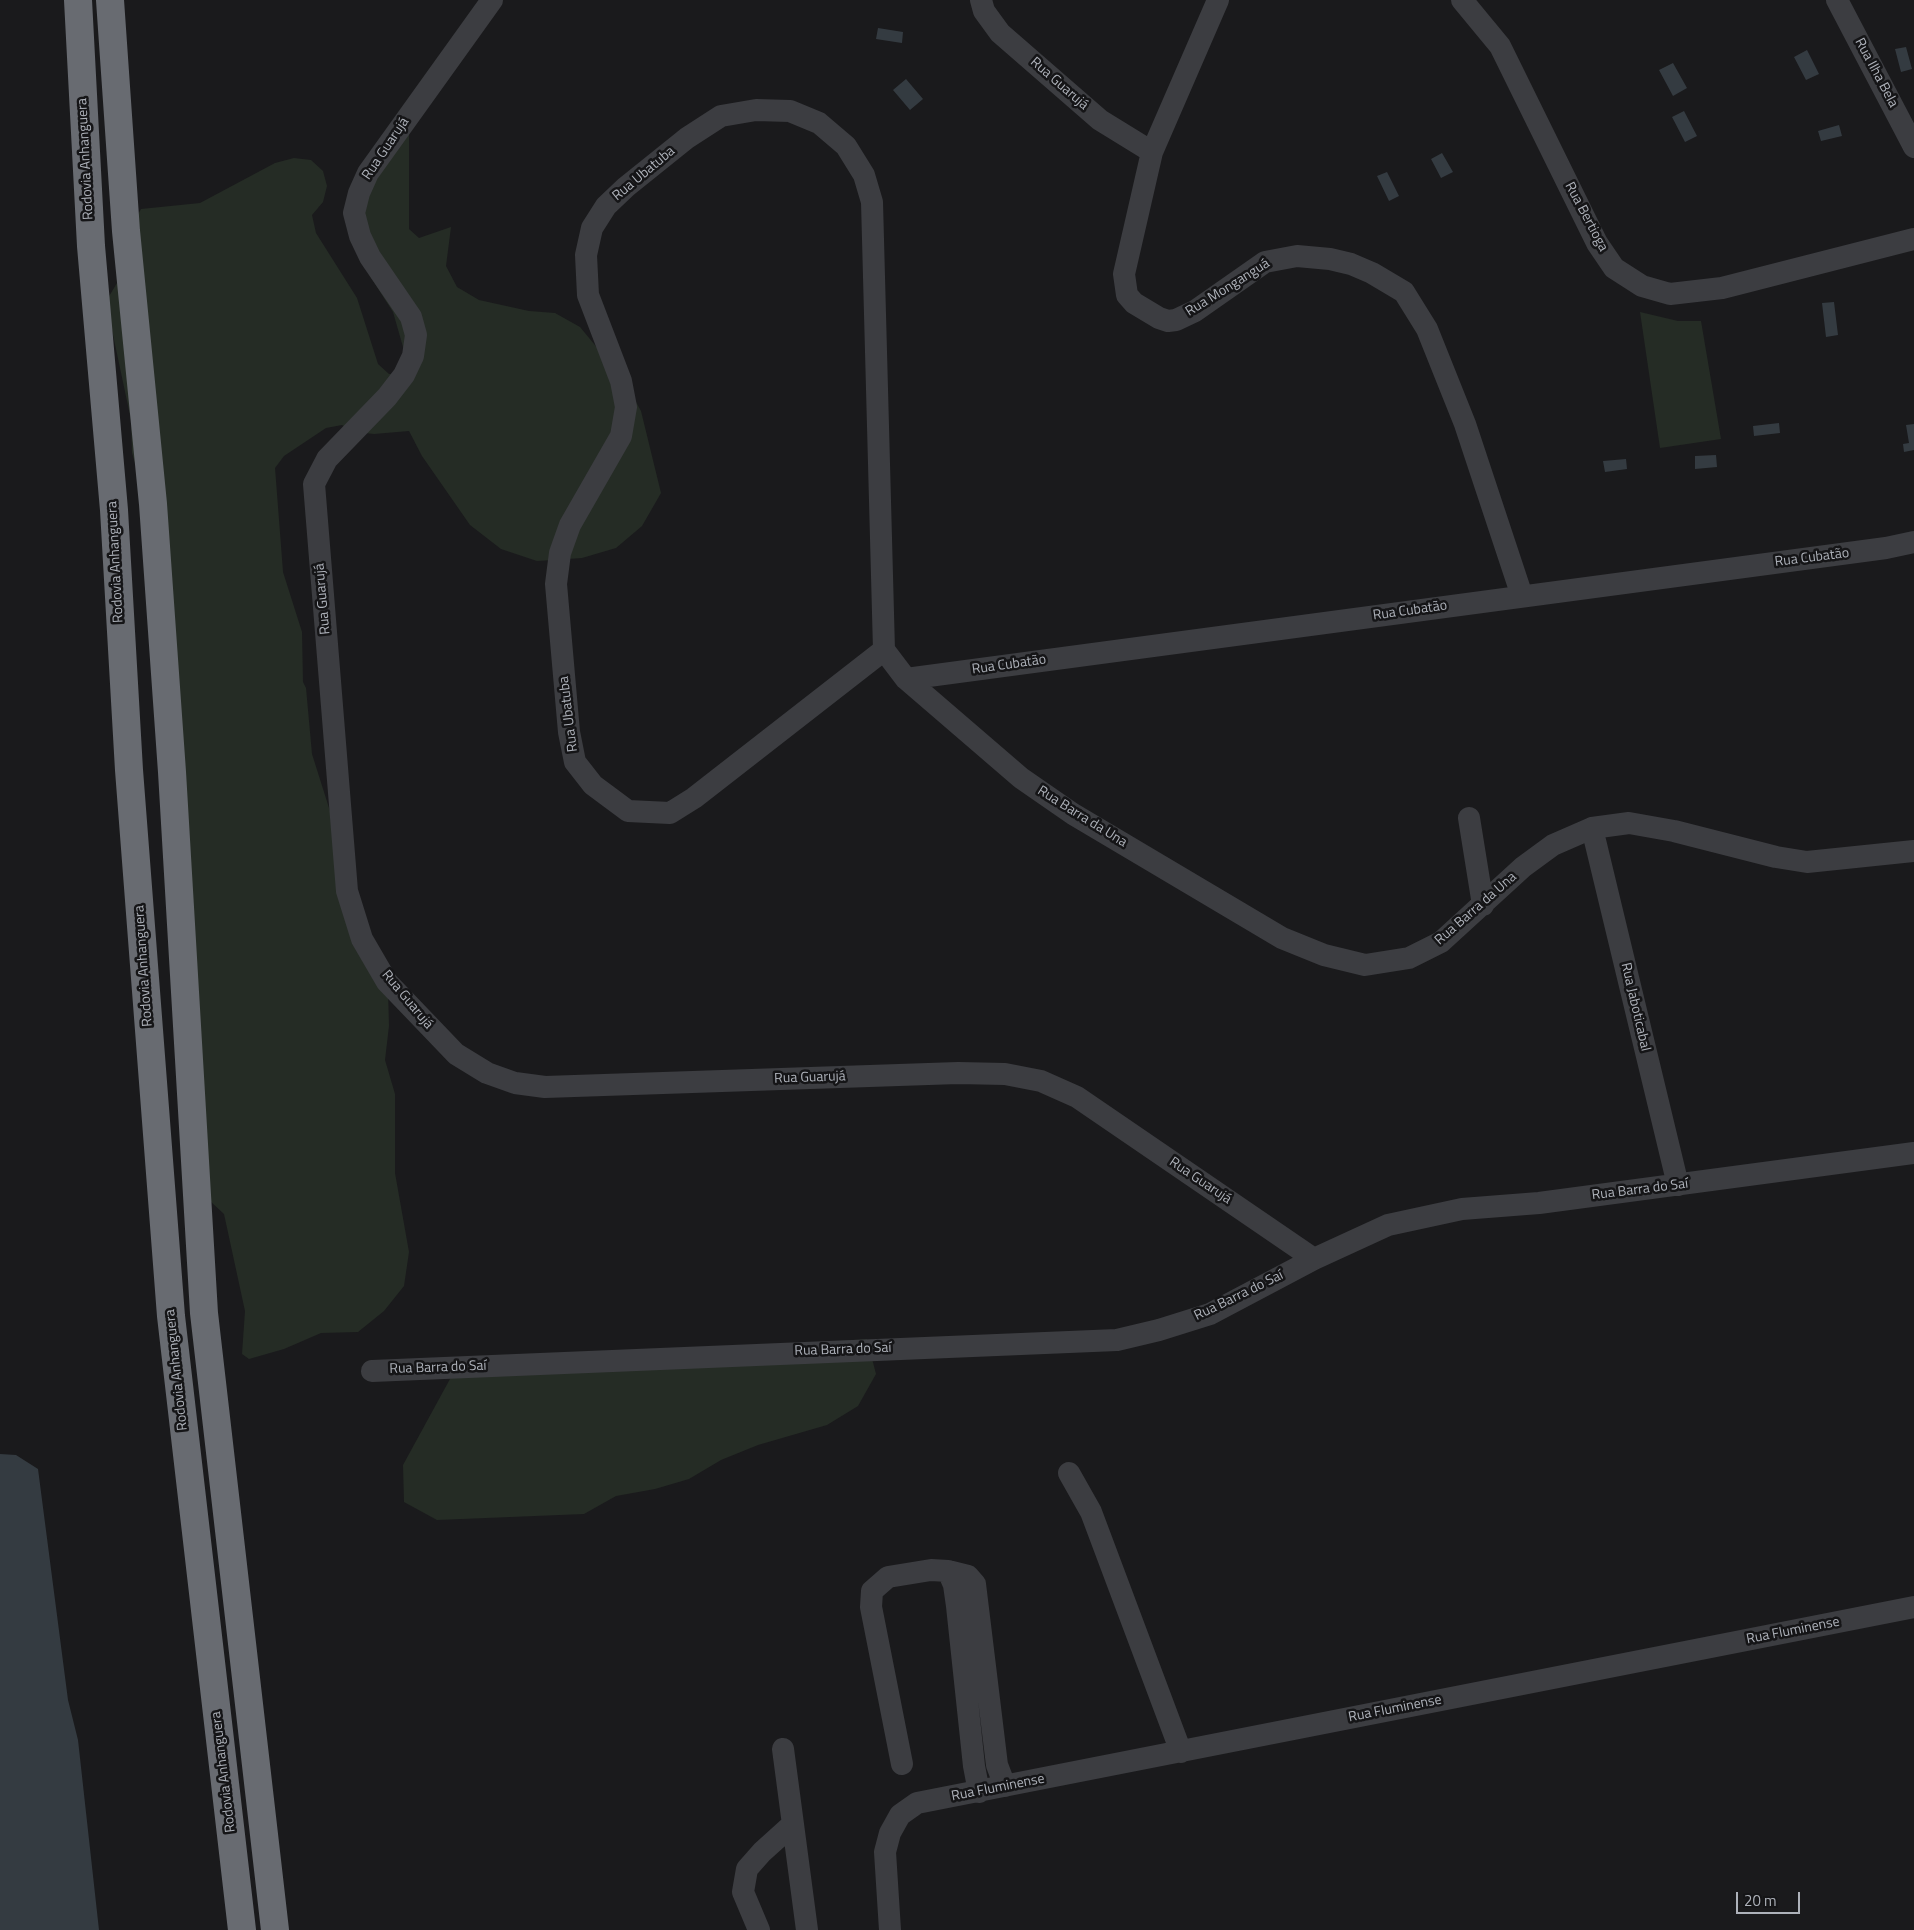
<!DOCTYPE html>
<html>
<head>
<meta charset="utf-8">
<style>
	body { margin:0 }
	#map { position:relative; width:1914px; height:1930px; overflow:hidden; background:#1a1a1c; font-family:"Titillium Web",sans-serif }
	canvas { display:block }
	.scale { position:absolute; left:1736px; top:1892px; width:64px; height:22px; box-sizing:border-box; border:2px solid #aeb2ba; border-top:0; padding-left:6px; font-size:15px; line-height:18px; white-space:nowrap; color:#aeb2ba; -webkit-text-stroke:4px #151517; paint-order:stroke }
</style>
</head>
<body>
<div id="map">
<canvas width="1914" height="1930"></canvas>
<div class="scale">20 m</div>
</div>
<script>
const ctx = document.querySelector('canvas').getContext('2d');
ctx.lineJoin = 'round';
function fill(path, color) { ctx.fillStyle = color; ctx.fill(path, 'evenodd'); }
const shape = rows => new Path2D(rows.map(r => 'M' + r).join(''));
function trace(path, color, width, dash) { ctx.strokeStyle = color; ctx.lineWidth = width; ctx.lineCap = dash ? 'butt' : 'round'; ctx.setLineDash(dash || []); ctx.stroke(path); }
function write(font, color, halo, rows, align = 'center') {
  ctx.font = font + ' "Titillium Web",sans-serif'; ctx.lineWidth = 5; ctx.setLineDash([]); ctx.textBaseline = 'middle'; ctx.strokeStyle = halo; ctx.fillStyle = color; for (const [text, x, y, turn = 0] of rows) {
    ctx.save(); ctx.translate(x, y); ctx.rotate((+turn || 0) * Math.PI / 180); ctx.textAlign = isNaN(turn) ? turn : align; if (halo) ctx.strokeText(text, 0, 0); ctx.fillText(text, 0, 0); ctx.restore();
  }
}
const green = shape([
	[409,131,409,229,419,238,451,227,446,266,457,287,479,300,529,311,555,313,580,327,623,379,641,411,661,493,642,526,616,548,582,558,537,561,501,549,470,525,422,456,409,431,374,434,356,432,342,425,326,428,284,456,275,468,283,572,302,632,303,682,306,688,312,754,336,830,344,886,388,990,389,1026,385,1060,395,1094,395,1173,409,1252,404,1286,384,1311,358,1332,321,1333,284,1349,249,1359,242,1354,245,1311,224,1214,210,1201,197,1079,199,996,182,858,156,532,132,453,131,420,109,316,108,298,132,258,131,227,141,209,200,203,275,163,294,158,311,160,323,171,327,186,323,202,312,215,316,233,357,298,378,364,389,374,402,373,407,361,393,312,368,273,356,210],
	[1640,312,1678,321,1701,321,1721,439,1660,448],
	[867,1339,876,1374,858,1406,827,1425,758,1445,721,1460,689,1479,655,1489,616,1496,584,1514,437,1520,404,1502,403,1465,456,1368]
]);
const water = shape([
	[878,28,903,32,902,43,876,39],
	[1906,47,1912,69,1901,72,1895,49],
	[1807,50,1819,74,1806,80,1794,57],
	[1673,63,1687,88,1673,96,1659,70],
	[906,79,923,99,910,110,893,90],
	[1684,111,1697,136,1685,142,1672,117],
	[1839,125,1842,136,1821,141,1818,131],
	[1442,153,1453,172,1441,178,1431,159],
	[1387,172,1399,196,1389,201,1377,176],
	[1834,302,1838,335,1826,337,1822,303],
	[1779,423,1780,433,1754,436,1753,426],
	[1914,424,1914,450,1904,452,1903,444,1909,443,1906,425],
	[1716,455,1717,467,1695,469,1695,456],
	[1626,459,1627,469,1605,472,1603,461],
	[0,1454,16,1455,38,1469,68,1700,78,1740,99,1930,0,1930]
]);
const minor = shape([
	[492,0,368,173,359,193,354,213,360,236,370,257,411,317,416,335,413,356,404,375,387,397,327,459,314,484,347,891,362,939,387,982,456,1054,487,1073,515,1083,545,1087,958,1073,1005,1074,1041,1081,1077,1097,1314,1259],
	[981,0,984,11,1000,33,1100,120,1152,152],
	[1218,0,1152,152,1124,274,1127,295,1134,303,1159,318,1168,321,1176,320,1195,311,1265,262,1297,256,1330,259,1351,264,1372,273,1404,292,1427,329,1465,424,1522,596],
	[1462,0,1500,46,1597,243,1614,268,1642,286,1670,294,1722,288,1914,239],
	[1837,0,1914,147],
	[756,110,790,111,819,123,846,146,864,175,872,202,884,650,694,798,670,813,628,811,593,785,575,762,569,732,556,584,560,553,570,525,621,436,626,407,621,381,588,295,586,255,592,228,606,206,626,187,687,138,721,116,756,110],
	[884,650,906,679,1021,778,1073,814,1282,938,1324,955,1365,965,1409,958,1441,942,1523,867,1553,845,1592,828,1629,823,1674,831,1776,857,1807,862,1914,851],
	[906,679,1886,548,1914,542],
	[1469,818,1483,905],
	[1592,828,1678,1185],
	[372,1371,1117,1340,1159,1330,1210,1314,1314,1259,1388,1225,1462,1209,1539,1203,1914,1153],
	[1069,1473,1091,1512,1181,1752],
	[948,1571,968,1576,975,1584,997,1765,1005,1786],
	[783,1749,807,1930],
	[902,1764,871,1607,872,1591,888,1577,931,1570,948,1571,954,1585,957,1606,974,1766,979,1792],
	[759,1930,743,1892,747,1869,762,1852,793,1824],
	[890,1930,885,1852,890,1833,900,1815,917,1803,1914,1607]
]);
const highway = shape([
	[78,0,91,246,114,510,129,770,171,1316,242,1930],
	[110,0,126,231,153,504,172,772,204,1313,275,1930]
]);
const streetNames = [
	["Rua Ilha Bela",1876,73,62],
	["Rua Guarujá",1059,84,41],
	["Rua Guarujá",386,149,-56],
	["Rodovia Anhanguera",86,159,-93],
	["Rua Ubatuba",644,174,-40],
	["Rua Bertioga",1586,217,62],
	["Rua Monganguá",1228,288,-32],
	["Rua Cubatão",1812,558,-7],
	["Rodovia Anhanguera",116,562,-93],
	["Rua Guarujá",323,599,-95],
	["Rua Cubatão",1410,611,-8],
	["Rua Cubatão",1009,665,-8],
	["Rua Ubatuba",569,714,-97],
	["Rua Barra da Una",1082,817,32],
	["Rua Barra da Una",1476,909,-41],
	["Rodovia Anhanguera",144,966,-94],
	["Rua Guarujá",407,1000,50],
	["Rua Jaboticabal",1635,1007,77],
	["Rua Guarujá",810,1078,-2],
	["Rua Guarujá",1200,1181,34],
	["Rua Barra do Saí",1640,1190,-7],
	["Rua Barra do Saí",1239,1296,-26],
	["Rua Barra do Saí",843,1350,-2],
	["Rua Barra do Saí",438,1368,-2],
	["Rodovia Anhanguera",177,1370,-96],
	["Rua Fluminense",1793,1631,-11],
	["Rua Fluminense",1395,1709,-11],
	["Rodovia Anhanguera",224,1772,-97],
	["Rua Fluminense",998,1788,-11]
];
fill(green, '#252c25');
fill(water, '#343b41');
trace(minor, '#3c3d41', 22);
trace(highway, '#686b71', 28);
write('14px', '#aeb2ba', '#151517', streetNames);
</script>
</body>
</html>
